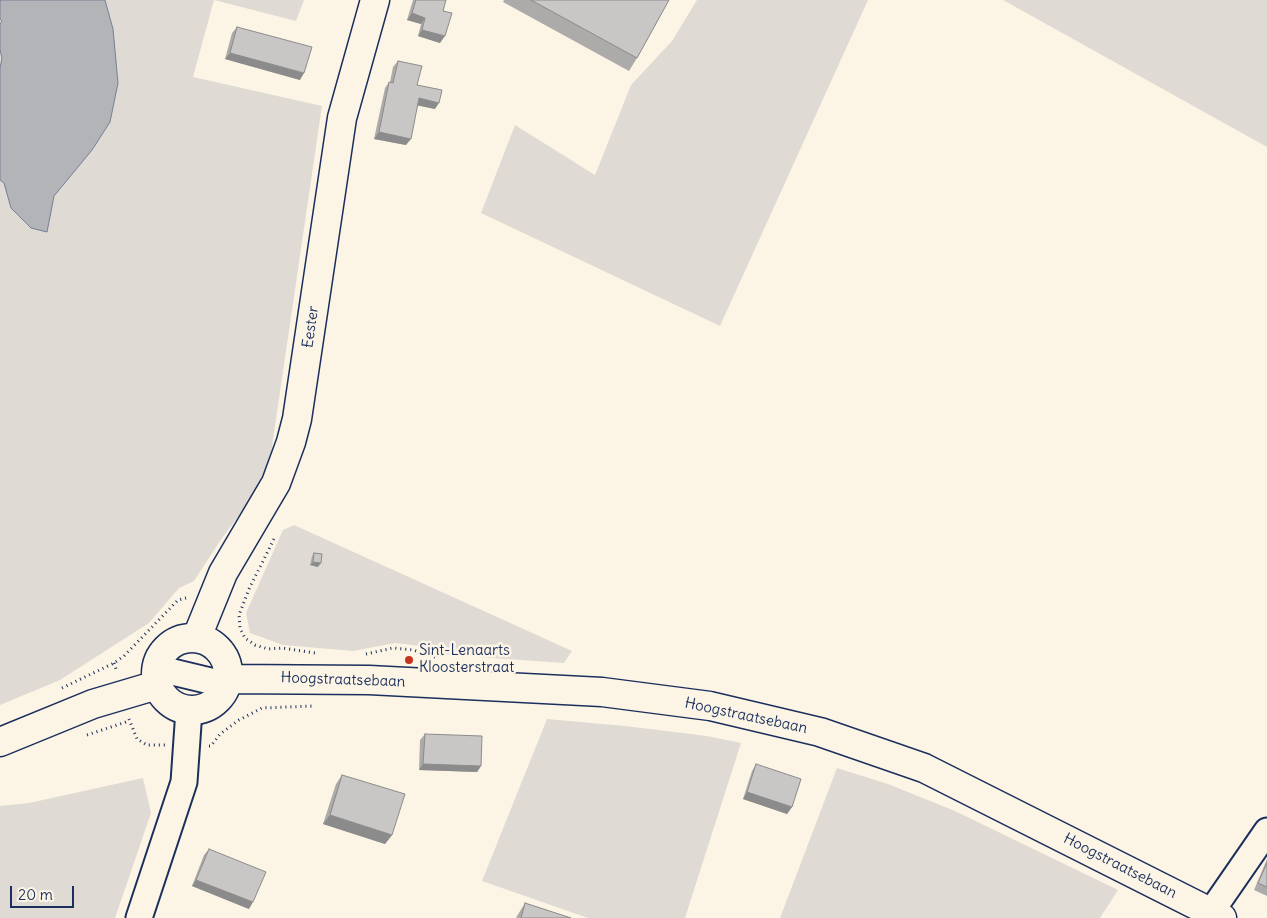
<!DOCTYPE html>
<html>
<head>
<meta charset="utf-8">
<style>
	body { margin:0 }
	#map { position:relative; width:1267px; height:918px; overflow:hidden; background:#fcf5e5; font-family:Delius,sans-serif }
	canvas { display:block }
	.scale { position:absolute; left:10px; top:886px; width:64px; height:22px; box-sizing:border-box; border:2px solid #1b2f5e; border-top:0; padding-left:6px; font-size:15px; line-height:18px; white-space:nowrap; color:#1b2f5e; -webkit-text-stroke:4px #fcf5e5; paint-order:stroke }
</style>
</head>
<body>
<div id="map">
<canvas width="1267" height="918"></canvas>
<div class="scale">20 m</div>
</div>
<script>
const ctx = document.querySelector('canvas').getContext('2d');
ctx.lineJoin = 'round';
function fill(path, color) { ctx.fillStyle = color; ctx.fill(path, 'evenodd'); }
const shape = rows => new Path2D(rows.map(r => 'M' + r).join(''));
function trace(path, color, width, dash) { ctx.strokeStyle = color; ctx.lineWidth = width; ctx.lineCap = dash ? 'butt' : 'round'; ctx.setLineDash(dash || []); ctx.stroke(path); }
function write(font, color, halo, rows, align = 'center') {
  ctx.font = font + ' Delius,sans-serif'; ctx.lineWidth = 5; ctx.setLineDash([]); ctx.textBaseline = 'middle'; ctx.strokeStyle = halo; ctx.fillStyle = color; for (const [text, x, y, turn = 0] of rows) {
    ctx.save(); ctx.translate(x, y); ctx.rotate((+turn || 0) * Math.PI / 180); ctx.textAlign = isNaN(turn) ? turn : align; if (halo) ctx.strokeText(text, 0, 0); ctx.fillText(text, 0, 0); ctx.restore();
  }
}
const green = shape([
	[0,0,214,0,193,77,322,106,270,460,248,503,220,541,194,581,179,588,149,623,60,680,0,705],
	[214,0,304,0,296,21],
	[697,0,868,0,720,326,481,213,515,125,595,175,631,85,672,41],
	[1003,0,1267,0,1267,147],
	[294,525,572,651,564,663,449,655,421,646,395,643,353,651,283,645,250,633,246,613,283,530],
	[547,719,625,726,707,736,741,743,685,918,588,918,482,881],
	[837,768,888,784,955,811,1118,890,1100,918,780,918],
	[143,778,151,813,115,918,0,918,0,806,29,803]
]);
const water = shape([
	[0,0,105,0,113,29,118,83,110,122,92,150,54,196,47,232,31,228,11,208,4,183,0,180,0,68,2,58,0,50,0,24,2,21,0,19,0,0]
]);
const path = shape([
	[274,539,249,589,239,615,240,628,245,638,255,645,268,649,282,648,315,653],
	[366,654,393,648,413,650,435,657],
	[114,663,117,672],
	[62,688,114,663,124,656,178,600,186,598],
	[129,719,137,739,147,745,165,745],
	[87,735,129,721],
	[209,746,211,746,220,734,239,720,262,708,314,706]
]);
const minor = shape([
	[156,668,227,685],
	[1211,912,1267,831],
	[139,918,184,782,189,710]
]);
const major = shape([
	[197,637,223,573,276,483,291,442,297,419,342,118,375,0],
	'156 674a36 36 0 1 1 72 0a36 36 0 1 1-72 0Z',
	[229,679,369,680,602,692,710,706,820,732,924,768,1222,918],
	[0,742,93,704,157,685]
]);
const wall = shape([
	[413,0,445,0,440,43,418,36,421,24,407,20],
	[504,0,669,0,637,58,629,71,503,2],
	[237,27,300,80,225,59,232,33],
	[398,61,435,109,418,105,406,145,374,139,385,88,389,82,390,82,393,67],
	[314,553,318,567,310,565,312,556],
	[425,734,481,766,477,772,419,770,420,740],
	[756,764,792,807,787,814,743,799,752,771],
	[342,775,392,835,385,844,323,824,336,784],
	[209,849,249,909,192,886,204,855],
	[1267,859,1267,896,1254,890],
	[525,903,571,918,516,918,517,916]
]);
const shadedWall = shape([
	[412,13,425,18,421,24,407,20],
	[422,30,445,36,440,43,418,36],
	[230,53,304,73,300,80,225,59],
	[419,98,439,103,435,109,415,105],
	[379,132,411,139,406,145,374,139],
	[313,562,321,563,318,567,310,565],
	[423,764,481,766,477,772,419,770],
	[747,792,792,807,787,814,743,799],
	[330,815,392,835,385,844,323,824],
	[196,880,253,902,249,909,192,886]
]);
const building = shape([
	[416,0,446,0,443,11,452,13,445,36,422,30,425,18,412,13,416,0],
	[531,0,669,0,637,58,531,0],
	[237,27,312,47,304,73,230,53,237,27],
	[398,61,422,66,417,85,442,90,439,103,419,98,411,139,379,132,389,82,393,83,398,61],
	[314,553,322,554,321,563,313,562,314,553],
	[425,734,482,736,481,766,423,764,425,734],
	[756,764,801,779,792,807,747,792,756,764],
	[342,775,405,794,392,835,330,815,342,775],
	[209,849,266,872,253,902,196,880,209,849],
	[1267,863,1267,887,1258,883,1267,863],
	[525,903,571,918,521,918,525,903]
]);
const markers = [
	[409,660,5,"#c8321e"]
];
const streetNames = [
	["Eester",311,327,-82],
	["Hoogstraatsebaan",343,680,2],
	["Hoogstraatsebaan",746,716,12],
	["Hoogstraatsebaan",1120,866,27]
];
const poiNames = [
	["Sint-Lenaarts",419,651],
	["Kloosterstraat",419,668]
];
fill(green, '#dfdbd4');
fill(water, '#b2b4b8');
trace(water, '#767f94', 1);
trace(minor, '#1b2f5e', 29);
trace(major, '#1b2f5e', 31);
trace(path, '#1b2f5e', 3, [1, 4]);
trace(minor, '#fcf5e5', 25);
trace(major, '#fcf5e5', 28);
fill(wall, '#acabaa');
fill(shadedWall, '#8c8b8b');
fill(building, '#c8c7c6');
trace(building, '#8c8b8b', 1);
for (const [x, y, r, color] of markers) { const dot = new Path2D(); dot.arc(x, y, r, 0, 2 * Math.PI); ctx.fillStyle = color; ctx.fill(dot); trace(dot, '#fcf5e5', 2); }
write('15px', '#1b2f5e', '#fcf5e5', streetNames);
write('15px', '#1b2f5e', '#fcf5e5', poiNames, 'left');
</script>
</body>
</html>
